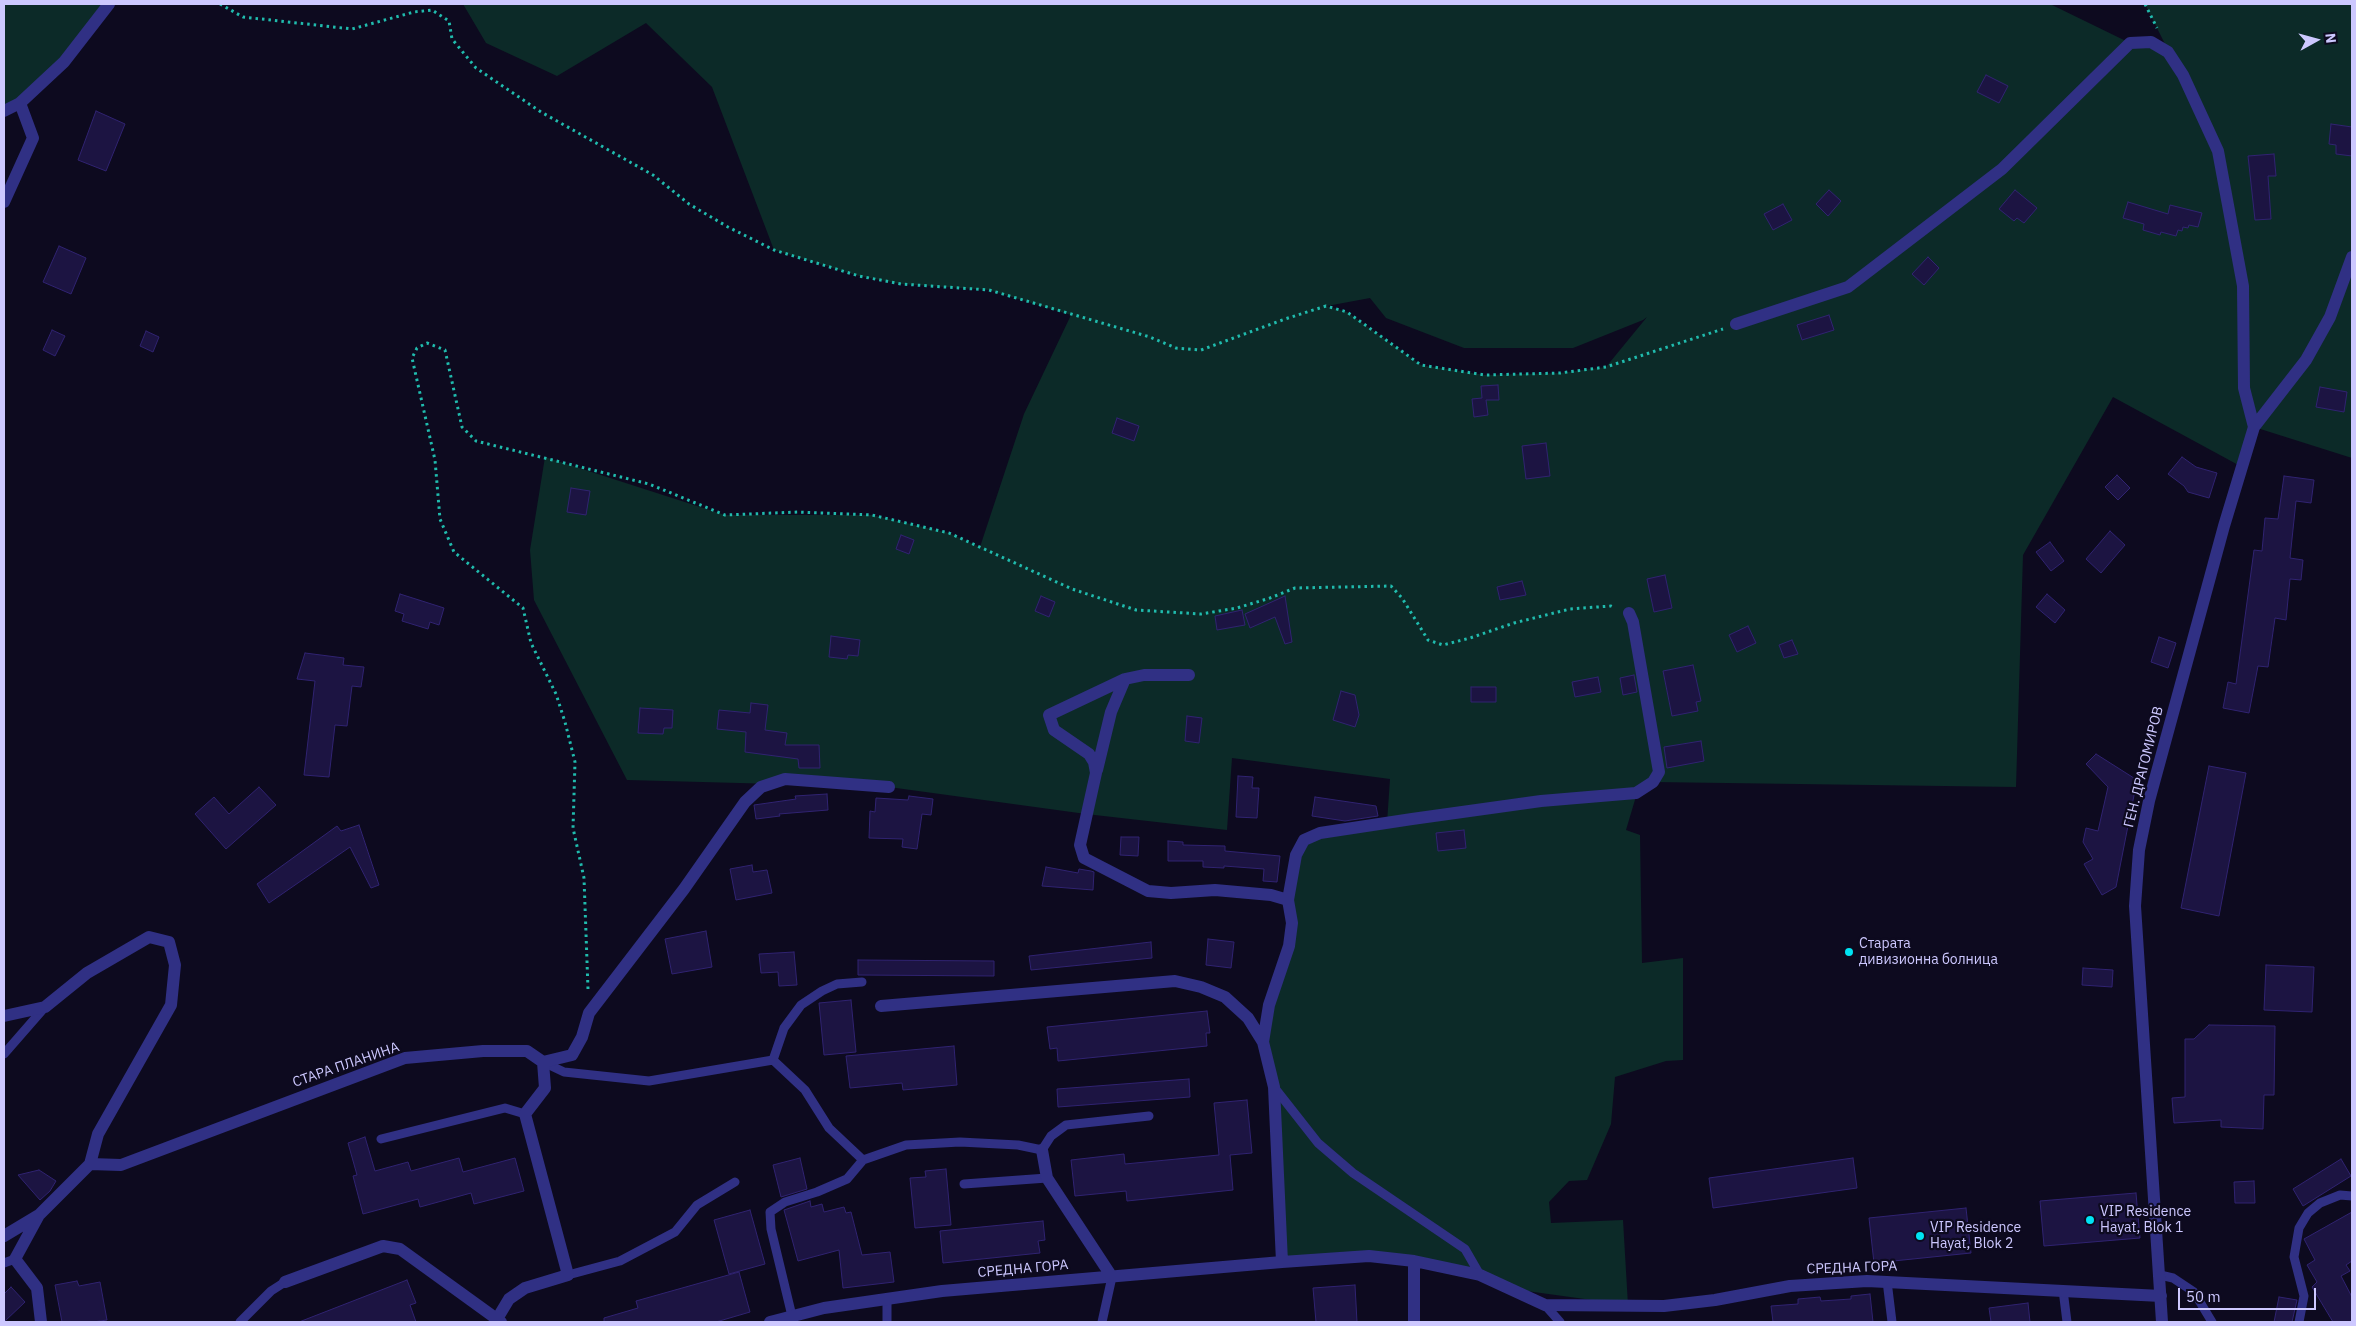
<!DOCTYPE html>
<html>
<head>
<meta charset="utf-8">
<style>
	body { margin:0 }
	#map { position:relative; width:2356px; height:1326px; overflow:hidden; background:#0d0a1f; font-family:"IBM Plex Sans",sans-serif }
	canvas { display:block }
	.frame { position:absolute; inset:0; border:5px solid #cdc8ff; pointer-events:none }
	.north { position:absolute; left:2291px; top:15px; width:50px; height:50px; -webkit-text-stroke:4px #0d0a1f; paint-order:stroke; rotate:83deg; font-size:14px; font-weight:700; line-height:20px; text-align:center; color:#cdc8ff }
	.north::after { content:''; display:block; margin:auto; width:18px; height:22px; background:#cdc8ff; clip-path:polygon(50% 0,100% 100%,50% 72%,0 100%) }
	.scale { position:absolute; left:2178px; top:1288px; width:138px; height:22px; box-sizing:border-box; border:2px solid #cdc8ff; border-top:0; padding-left:6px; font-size:15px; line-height:18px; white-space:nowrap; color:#cdc8ff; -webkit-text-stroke:4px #0d0a1f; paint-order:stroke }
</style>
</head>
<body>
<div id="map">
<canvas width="2356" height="1326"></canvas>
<div class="frame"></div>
<div class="north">N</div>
<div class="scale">50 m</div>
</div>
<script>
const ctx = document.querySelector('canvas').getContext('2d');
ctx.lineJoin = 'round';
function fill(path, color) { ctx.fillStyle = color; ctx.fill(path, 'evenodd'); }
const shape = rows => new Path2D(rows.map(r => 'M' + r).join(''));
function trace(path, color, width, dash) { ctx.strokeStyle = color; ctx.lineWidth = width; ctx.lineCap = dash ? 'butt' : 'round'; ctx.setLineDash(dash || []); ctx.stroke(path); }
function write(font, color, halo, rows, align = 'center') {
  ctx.font = font + ' "IBM Plex Sans",sans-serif'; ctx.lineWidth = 4.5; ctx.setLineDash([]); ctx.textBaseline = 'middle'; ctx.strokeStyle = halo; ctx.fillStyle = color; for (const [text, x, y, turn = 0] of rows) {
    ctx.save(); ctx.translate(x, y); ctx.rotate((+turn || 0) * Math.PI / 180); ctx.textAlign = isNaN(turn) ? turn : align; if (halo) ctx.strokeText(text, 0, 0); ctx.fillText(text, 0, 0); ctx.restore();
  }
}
const green = shape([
	[4,4,109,4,64,62,4,111],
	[463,4,2050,4,2130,43,2169,52,2145,4,2352,4,2352,458,2254,427,2242,467,2113,397,2023,555,2016,787,1653,782,1637,793,1626,830,1640,835,1642,963,1683,958,1683,1060,1666,1061,1615,1077,1611,1124,1587,1180,1569,1181,1549,1202,1551,1223,1623,1220,1628,1305,1505,1288,1414,1261,1282,1262,1274,1087,1263,1042,1289,946,1288,900,1304,840,1387,823,1390,779,1232,758,1227,830,1086,814,889,787,627,780,534,600,530,550,545,457,725,515,872,515,949,533,980,547,1024,414,1071,315,989,290,901,284,859,276,774,250,712,87,646,23,557,76,486,43],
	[1370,298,1386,318,1464,348,1573,348,1643,320,1647,317,1606,367,1560,373,1485,375,1421,365,1347,312,1327,306]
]);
const building = shape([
	[1986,75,2008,86,1999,103,1977,92,1986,75],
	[96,111,125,124,106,171,78,160,96,111],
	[2331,124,2352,127,2352,156,2336,154,2336,145,2329,144,2331,124],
	[2274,154,2276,176,2268,176,2271,219,2255,220,2248,156,2274,154],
	[1829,190,1841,201,1828,216,1816,204,1829,190],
	[2015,190,2037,208,2024,223,2017,218,2014,221,1999,209,2015,190],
	[2128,202,2168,214,2170,205,2202,213,2198,227,2189,225,2188,228,2183,227,2182,231,2178,230,2176,236,2161,232,2160,235,2143,230,2144,224,2123,218,2128,202],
	[1783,204,1792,220,1773,230,1764,214,1783,204],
	[59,246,86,258,71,294,43,282,59,246],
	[1928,257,1939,268,1924,285,1912,274,1928,257],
	[1829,315,1834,330,1802,340,1797,325,1829,315],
	[52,330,65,336,55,356,43,350,52,330],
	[146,331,159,337,153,352,140,346,146,331],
	[1498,385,1499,400,1486,400,1488,415,1474,417,1472,399,1482,398,1481,386,1498,385],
	[2320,387,2347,392,2344,412,2316,407,2320,387],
	[1117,418,1139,426,1134,441,1112,433,1117,418],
	[1546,443,1550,476,1526,479,1522,446,1546,443],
	[2182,457,2196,467,2217,473,2209,498,2188,492,2184,486,2168,474,2182,457],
	[2117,475,2130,488,2118,500,2105,487,2117,475],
	[2284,476,2314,480,2311,503,2296,501,2290,558,2303,560,2301,580,2290,579,2286,620,2275,618,2268,667,2258,666,2249,713,2223,708,2228,682,2236,684,2254,550,2262,551,2265,518,2278,519,2284,476],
	[571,488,590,491,586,515,567,512,571,488],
	[2110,531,2125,545,2101,573,2086,559,2110,531],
	[901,535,914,540,909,554,896,549,901,535],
	[2050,542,2064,561,2051,571,2036,552,2050,542],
	[1665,575,1672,608,1654,612,1647,579,1665,575],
	[1522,581,1526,595,1500,600,1497,587,1522,581],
	[400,594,444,608,439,625,430,622,428,629,402,621,404,614,395,611,400,594],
	[2047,594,2065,610,2055,623,2036,607,2047,594],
	[1041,596,1055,602,1049,617,1035,611,1041,596],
	[1285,596,1292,642,1285,644,1275,617,1250,628,1245,614,1285,596],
	[1242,610,1245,625,1217,630,1215,616,1242,610],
	[1748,626,1756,643,1737,652,1729,635,1748,626],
	[831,636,860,640,858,656,848,655,847,659,829,657,831,636],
	[2159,637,2176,643,2168,668,2151,662,2159,637],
	[1792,640,1798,654,1784,658,1779,645,1792,640],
	[305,653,344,658,343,665,364,667,361,687,352,686,347,726,335,725,329,777,304,775,315,681,297,679,305,653],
	[1693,665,1701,701,1696,702,1698,711,1672,716,1663,671,1693,665],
	[1634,675,1637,692,1623,695,1620,678,1634,675],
	[1598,677,1601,692,1575,697,1572,682,1598,677],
	[1471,687,1496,687,1496,702,1471,702,1471,687],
	[1341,691,1355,695,1359,715,1355,727,1333,720,1341,691],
	[751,703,768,705,765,730,787,733,785,745,819,745,820,768,799,768,798,759,745,752,746,732,717,729,719,710,750,713,751,703],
	[640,708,673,710,672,728,664,728,663,734,638,733,640,708],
	[1187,716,1202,718,1199,743,1185,741,1187,716],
	[1701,741,1704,761,1667,768,1664,747,1701,741],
	[2096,754,2137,780,2116,887,2102,895,2084,864,2093,859,2083,842,2086,828,2098,831,2108,787,2086,764,2096,754],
	[2209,766,2246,773,2219,916,2181,908,2209,766],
	[1238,776,1253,777,1252,788,1259,788,1257,818,1236,817,1238,776],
	[259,787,276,805,226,849,195,814,214,797,229,814,259,787],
	[827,794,828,810,779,814,780,816,756,819,754,805,796,799,795,796,827,794],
	[909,796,933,799,931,815,922,814,917,849,902,847,903,839,869,838,870,811,875,812,876,798,908,800,909,796],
	[1315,797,1376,806,1378,816,1345,821,1312,816,1315,797],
	[359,825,379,885,371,888,350,847,269,903,257,884,337,826,341,831,359,825],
	[1464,830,1466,848,1438,851,1436,833,1464,830],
	[1121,837,1139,837,1138,856,1120,855,1121,837],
	[1168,841,1183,842,1183,845,1225,846,1225,851,1280,856,1277,882,1263,881,1264,869,1224,866,1224,868,1203,867,1203,861,1168,861,1168,841],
	[752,865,753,872,767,870,772,893,736,900,730,869,752,865],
	[1046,867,1078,873,1079,869,1091,871,1094,872,1093,890,1042,886,1046,867],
	[706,931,712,967,672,974,665,939,706,931],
	[1208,939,1234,942,1231,968,1206,965,1208,939],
	[1151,942,1152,958,1031,970,1029,956,1151,942],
	[794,952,797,985,779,986,778,972,761,973,759,954,794,952],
	[858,960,994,961,994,976,858,975,858,960],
	[2266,965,2314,967,2312,1012,2264,1010,2266,965],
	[2083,968,2113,970,2112,987,2082,985,2083,968],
	[851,1000,856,1052,824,1055,819,1003,851,1000],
	[1207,1011,1210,1033,1206,1033,1207,1046,1058,1061,1057,1048,1050,1049,1047,1027,1207,1011],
	[2209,1025,2275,1026,2274,1095,2264,1095,2263,1129,2221,1127,2221,1120,2174,1123,2172,1098,2185,1097,2185,1039,2194,1039,2209,1025],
	[954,1046,957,1085,903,1090,902,1083,850,1088,846,1056,954,1046],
	[1189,1079,1190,1097,1058,1107,1057,1089,1189,1079],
	[1247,1100,1252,1153,1230,1155,1233,1190,1127,1201,1126,1191,1075,1196,1071,1160,1124,1154,1125,1164,1219,1155,1214,1103,1247,1100],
	[365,1137,375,1171,408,1162,411,1171,459,1158,463,1172,515,1158,524,1191,474,1204,471,1193,420,1207,418,1199,363,1214,353,1176,357,1175,348,1143,365,1137],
	[800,1158,807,1189,781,1197,773,1165,800,1158],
	[1853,1158,1857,1188,1713,1208,1709,1178,1853,1158],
	[2341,1159,2351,1176,2303,1206,2293,1189,2341,1159],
	[946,1169,951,1225,915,1228,910,1178,926,1177,925,1171,946,1169],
	[39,1170,56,1181,50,1191,40,1200,18,1175,39,1170],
	[2254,1181,2255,1203,2235,1203,2234,1182,2254,1181],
	[2136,1193,2140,1238,2044,1246,2040,1201,2136,1193],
	[810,1201,811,1207,822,1204,824,1212,844,1207,846,1213,851,1212,862,1255,890,1252,894,1282,843,1288,839,1250,798,1261,784,1210,810,1201],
	[1966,1208,1971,1253,1874,1263,1869,1218,1966,1208],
	[750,1210,765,1264,729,1274,714,1220,750,1210],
	[2352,1212,2352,1261,2346,1265,2350,1271,2341,1276,2352,1297,2352,1322,2333,1322,2312,1287,2317,1282,2307,1265,2315,1260,2304,1239,2352,1212],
	[1043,1221,1045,1240,1038,1241,1040,1253,943,1263,940,1231,1043,1221],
	[739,1272,750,1312,716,1322,604,1322,604,1318,638,1308,636,1301,739,1272],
	[407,1280,416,1303,410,1305,416,1322,299,1322,407,1280],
	[77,1281,79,1286,100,1282,107,1320,93,1322,62,1322,55,1285,77,1281],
	[1355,1285,1357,1322,1316,1322,1313,1288,1355,1285],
	[11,1287,25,1302,4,1322,4,1294,11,1287],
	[1870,1294,1873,1322,1773,1322,1771,1306,1798,1304,1798,1299,1820,1297,1821,1301,1851,1299,1851,1296,1870,1294],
	[2279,1297,2297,1300,2292,1322,2274,1322,2279,1297],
	[2028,1303,2030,1322,1991,1322,1989,1308,2028,1303]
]);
const path = shape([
	[220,4,243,17,352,29,414,12,432,10,449,21,452,39,476,68,541,112,653,175,689,204,728,227,774,250,859,276,901,284,989,290,1150,337,1176,348,1201,350,1285,319,1326,306,1347,312,1421,365,1485,375,1560,373,1606,367,1723,329],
	[2145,4,2157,28],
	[588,989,584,878,573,828,575,762,565,722,556,694,531,643,523,608,454,552,440,519,435,460,412,358,417,348,427,343,445,350,462,427,476,441,649,484,725,515,798,512,872,515,949,533,1072,589,1136,610,1201,614,1237,608,1270,598,1295,588,1391,586,1402,598,1428,640,1443,645,1470,638,1514,623,1570,609,1611,606,1615,608]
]);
const service = shape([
	[4,1054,45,1007],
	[773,1060,784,1028,801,1005,822,991,837,984,862,982],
	[543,1062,564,1072,649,1081,773,1060,805,1090,829,1128,863,1160,906,1145,960,1142,1018,1145,1042,1150,1051,1136,1066,1125,1149,1116],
	[1274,1087,1318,1143,1353,1173,1465,1249,1480,1275],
	[381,1139,505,1108,525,1114],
	[964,1184,1047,1178],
	[4,1263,15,1259],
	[568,1275,620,1261,675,1232,697,1205,735,1182],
	[2160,1275,2173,1278,2194,1292,2212,1322],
	[1887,1281,1892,1322],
	[2063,1290,2067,1322],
	[887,1299,887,1322],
	[1545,1305,1560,1322],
	[792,1316,771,1229,770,1212,785,1202,817,1192,847,1179,863,1160],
	[240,1322,271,1291,285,1282],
	[1102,1322,1112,1277],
	[2299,1322,2304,1296,2294,1257,2299,1228,2308,1213,2320,1203,2340,1195,2352,1196]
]);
const minor = shape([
	[4,111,20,103,64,62,109,4],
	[4,202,33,138,20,103],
	[1736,324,1848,287,2002,169,2130,43,2151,42,2168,52,2183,75,2218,151,2243,286,2244,388,2254,427],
	[1189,675,1144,675,1125,679,1049,715,1054,730,1089,754,1094,762,1096,773,1080,845,1084,858,1148,891,1171,893,1215,890,1271,895,1288,900],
	[1097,770,1111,712,1125,679],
	[881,1006,1175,981,1201,987,1225,997,1248,1018,1263,1042,1274,1087,1282,1262,1369,1256,1414,1261,1480,1275,1545,1305,1664,1306,1715,1300,1790,1286,1867,1281,2161,1296],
	[4,1016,45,1007,87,973,149,937,169,942,175,965,171,1005,98,1134,90,1164],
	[1263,1042,1269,1005,1289,946,1292,923,1288,900,1296,855,1304,840,1320,833,1412,819,1541,801,1636,793,1653,782,1659,772,1633,622,1629,613],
	[543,1062,572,1055,582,1037,589,1013,684,889,745,802,761,787,785,779,889,787],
	[1042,1150,1047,1178,1112,1277],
	[39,1215,15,1259,37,1288,41,1322],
	[4,1236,39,1215,90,1164,121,1165,405,1058,483,1051,527,1051,543,1062,545,1088,525,1114,568,1275,525,1288,509,1299,497,1319],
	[1414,1261,1414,1322],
	[285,1282,383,1246,400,1249,501,1322],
	[770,1322,824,1308,942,1291,1282,1262],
	[2162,1322,2135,906,2139,850,2149,801,2224,526,2254,427,2306,360,2330,317,2352,257]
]);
const markers = [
	[1849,952,5,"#00e3f3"],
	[2090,1220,5,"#00e3f3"],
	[1920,1236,5,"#00e3f3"]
];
const streetNames = [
	["ГЕН. ДРАГОМИРОВ",2144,767,-76],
	["СТАРА ПЛАНИНА",346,1065,-19],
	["СРЕДНА ГОРА",1852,1268,-2],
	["СРЕДНА ГОРА",1023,1269,-5]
];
const poiNames = [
	["Старата",1859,944],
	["дивизионна болница",1859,960],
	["VIP Residence",2100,1212],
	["Hayat, Blok 1",2100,1228],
	["VIP Residence",1930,1228],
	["Hayat, Blok 2",1930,1244]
];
fill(green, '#0c2a28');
fill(building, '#1c1442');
trace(building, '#302371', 1);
trace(path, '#20bbad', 3, [2.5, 4]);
trace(service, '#303084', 9);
trace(minor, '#303084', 12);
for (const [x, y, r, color] of markers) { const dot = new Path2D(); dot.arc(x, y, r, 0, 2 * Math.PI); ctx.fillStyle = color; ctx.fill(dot); trace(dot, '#0d0a1f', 2); }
write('14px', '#cdc8ff', '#0d0a1f', streetNames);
write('14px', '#cdc8ff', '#0d0a1f', poiNames, 'left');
</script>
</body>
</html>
